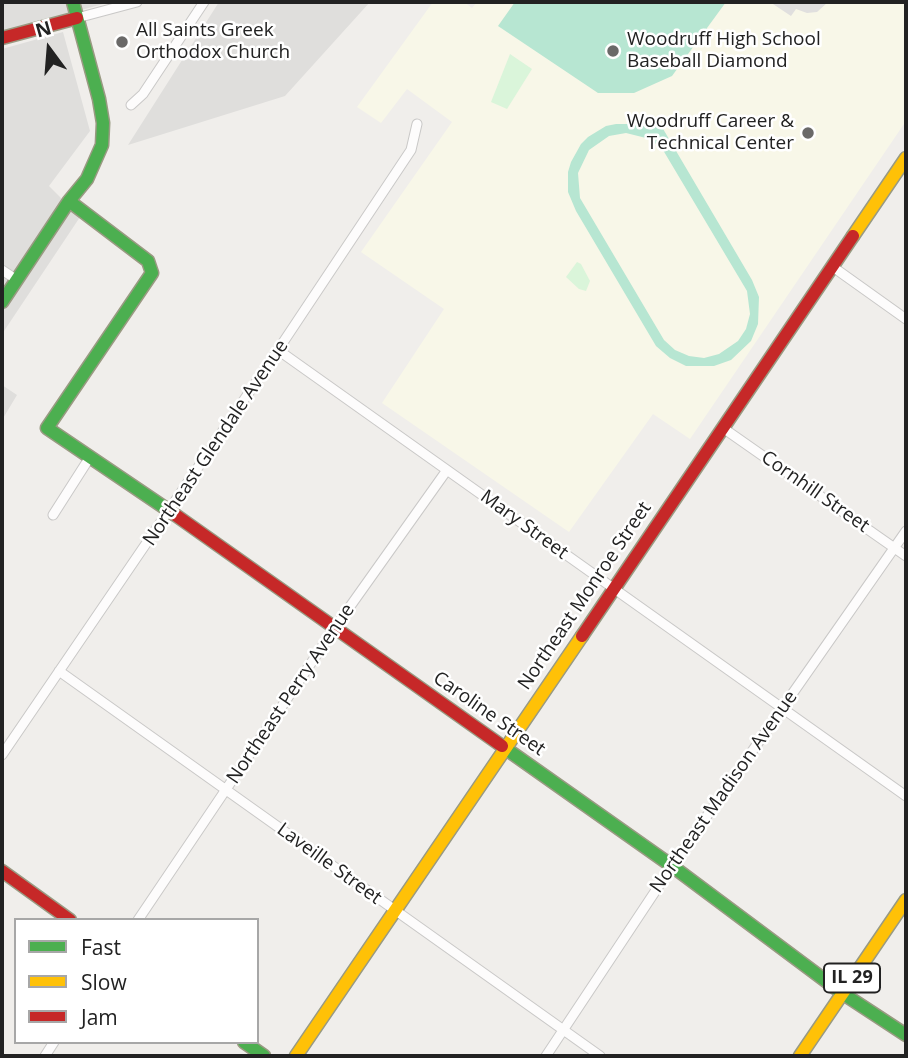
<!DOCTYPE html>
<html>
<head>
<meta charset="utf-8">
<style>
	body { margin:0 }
	#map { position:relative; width:908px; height:1058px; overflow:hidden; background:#f0eeeb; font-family:"Open Sans",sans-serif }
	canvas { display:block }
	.frame { position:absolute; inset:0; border:4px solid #222; pointer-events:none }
	.legend { position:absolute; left:14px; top:918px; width:245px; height:126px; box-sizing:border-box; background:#fff; border:2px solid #a7a7a7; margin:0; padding:9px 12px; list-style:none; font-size:21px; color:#222 }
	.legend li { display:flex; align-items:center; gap:14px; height:35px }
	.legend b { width:35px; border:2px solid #a7a7a7 }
	.north { position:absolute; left:14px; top:14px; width:70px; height:70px; -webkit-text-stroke:5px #fff; paint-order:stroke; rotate:344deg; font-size:19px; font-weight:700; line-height:28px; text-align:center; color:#222 }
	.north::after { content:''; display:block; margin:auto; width:24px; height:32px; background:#222; clip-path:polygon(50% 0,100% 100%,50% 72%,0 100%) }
</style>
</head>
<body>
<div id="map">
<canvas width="908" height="1058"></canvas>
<div class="frame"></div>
<ul class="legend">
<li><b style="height:9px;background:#4caf50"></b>Fast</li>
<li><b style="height:9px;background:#ffc107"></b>Slow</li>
<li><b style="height:9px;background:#c62828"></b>Jam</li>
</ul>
<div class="north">N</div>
</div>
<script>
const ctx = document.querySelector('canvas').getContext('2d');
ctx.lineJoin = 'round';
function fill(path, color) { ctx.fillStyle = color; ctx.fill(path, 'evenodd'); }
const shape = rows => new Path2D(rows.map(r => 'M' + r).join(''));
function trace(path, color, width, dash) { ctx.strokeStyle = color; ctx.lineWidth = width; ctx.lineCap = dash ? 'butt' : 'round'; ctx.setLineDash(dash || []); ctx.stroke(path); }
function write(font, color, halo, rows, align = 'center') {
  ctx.font = font + ' "Open Sans",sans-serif'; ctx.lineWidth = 5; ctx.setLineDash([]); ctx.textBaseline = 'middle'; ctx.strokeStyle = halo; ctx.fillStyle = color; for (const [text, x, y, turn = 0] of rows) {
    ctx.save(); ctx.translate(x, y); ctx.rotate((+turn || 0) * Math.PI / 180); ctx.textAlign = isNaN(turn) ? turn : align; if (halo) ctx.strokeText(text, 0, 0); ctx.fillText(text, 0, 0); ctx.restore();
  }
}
const residential = shape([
	[2,2,110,2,2,32],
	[219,2,370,2,285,96,128,145],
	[63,32,90,131,49,186,80,217,2,334,2,49],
	[2,385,17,395,2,420]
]);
const education = shape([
	[433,2,464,2,472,8,477,2,906,2,906,121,690,439,653,414,569,532,382,403,444,309,361,252,452,122,407,89,381,123,357,107]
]);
const park = shape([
	[510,54,532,69,507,109,491,102],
	[577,262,581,264,590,281,586,291,579,289,566,277]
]);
const pitch = shape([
	[515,2,726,2,672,76,634,93,598,93,498,26],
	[659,122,752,280,759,297,758,324,751,341,731,360,714,366,686,366,670,358,656,346,576,211,568,192,568,172,571,162,581,144,588,137,606,126,616,124,636,124,651,128],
	[626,133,650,139,663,150,747,291,750,314,746,329,738,341,719,354,704,358,689,356,675,350,664,340,580,198,578,173,589,150,609,136]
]);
const parking = shape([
	[770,2,828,2,817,12,807,13,796,9,791,16]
]);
const street = shape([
	[77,18,137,2],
	[131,105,143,94,204,2],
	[833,267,906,319],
	[2,270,17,280],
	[278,350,906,796],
	[723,428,906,556],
	[53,515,90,457],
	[59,671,600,1056],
	[2,755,278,350,411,150,417,124],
	[138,920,334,629,447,470],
	[45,1056,54,1042],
	[546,1056,672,866,906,531]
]);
const fast = shape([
	[69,201,148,261,152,273,47,428,174,514],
	[2,302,69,201,87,179,102,145,103,123,99,99,73,2],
	[502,746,672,866,842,993,906,1035],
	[244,1042,264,1056]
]);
const slow = shape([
	[853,236,906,158],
	[296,1056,582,636],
	[800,1056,906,900]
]);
const jam = shape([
	[2,38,77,18],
	[174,514,502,746],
	[582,636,853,236],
	[2,871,70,920]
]);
const markers = [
	[122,42,7,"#6a6968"],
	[613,51,7,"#6a6968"],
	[808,133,7,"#6a6968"]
];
const shields = [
	[852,978,56]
];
const shieldNames = [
	["IL 29",852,978]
];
const poiNames = [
	["All Saints Greek",136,31],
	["Orthodox Church",136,53],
	["Woodruff High School",627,40],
	["Baseball Diamond",627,62],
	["Woodruff Career &",794,122,"right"],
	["Technical Center",794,144,"right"]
];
const streetNames = [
	["Northeast Glendale Avenue",216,443,-56],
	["Cornhill Street",815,492,35],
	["Mary Street",524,525,36],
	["Northeast Monroe Street",585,596,-56],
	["Northeast Perry Avenue",291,694,-56],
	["Caroline Street",489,714,35],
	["Northeast Madison Avenue",724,792,-55],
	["Laveille Street",329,864,36]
];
fill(residential, '#dfdedc');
fill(education, '#f8f7e8');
fill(park, '#daf5da');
fill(pitch, '#b7e6d2');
fill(parking, '#e0dfde');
trace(street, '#c9c8c7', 11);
trace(fast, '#999a82', 15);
trace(slow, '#999a82', 15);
trace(jam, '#999a82', 15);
trace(street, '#fdfcfc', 9);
trace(fast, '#4caf50', 12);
trace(slow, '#ffc107', 12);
trace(jam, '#c62828', 12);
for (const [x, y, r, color] of markers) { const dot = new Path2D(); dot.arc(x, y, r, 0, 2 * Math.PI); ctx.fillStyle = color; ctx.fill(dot); trace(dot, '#fff', 2.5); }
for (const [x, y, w] of shields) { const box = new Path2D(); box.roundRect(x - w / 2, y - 14.5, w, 29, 5); ctx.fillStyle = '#fff'; ctx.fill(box); trace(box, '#222', 2); }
write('bold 18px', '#222', null, shieldNames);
write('19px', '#222', '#fff', poiNames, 'left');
write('19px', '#222', '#fff', streetNames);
</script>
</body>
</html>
